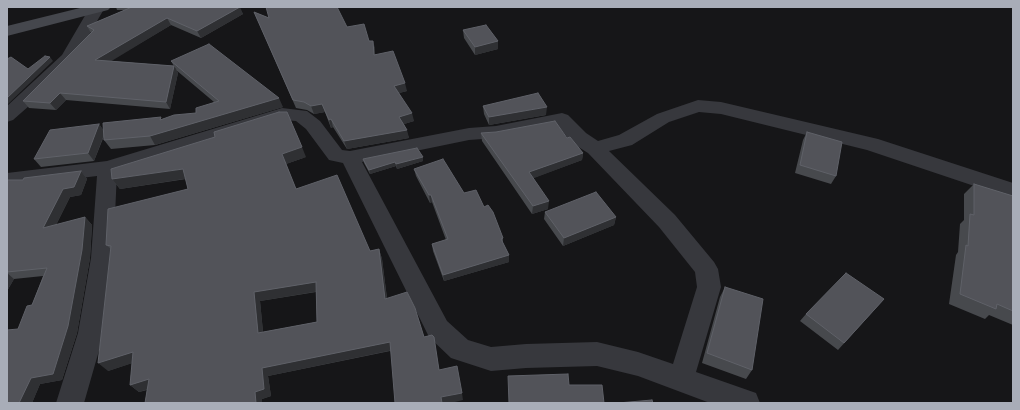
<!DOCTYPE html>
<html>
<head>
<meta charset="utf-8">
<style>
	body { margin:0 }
	#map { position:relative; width:1020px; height:410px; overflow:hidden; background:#161618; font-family:"Asap Condensed",sans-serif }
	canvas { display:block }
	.frame { position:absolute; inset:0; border:8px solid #a8adb8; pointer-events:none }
</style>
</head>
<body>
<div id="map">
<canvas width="1020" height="410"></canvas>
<div class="frame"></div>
</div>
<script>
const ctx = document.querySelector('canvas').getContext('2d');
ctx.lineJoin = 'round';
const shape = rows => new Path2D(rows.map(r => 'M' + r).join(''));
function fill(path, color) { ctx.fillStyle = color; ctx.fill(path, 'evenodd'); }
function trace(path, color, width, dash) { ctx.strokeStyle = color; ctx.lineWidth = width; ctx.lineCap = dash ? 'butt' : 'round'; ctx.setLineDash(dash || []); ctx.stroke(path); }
const street = shape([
	[90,7,104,7,104,9,74,61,38,98,13,120,7,122,7,106,62,55,90,7],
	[698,100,721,102,878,139,1013,183,1013,199,867,150,721,114,699,112,669,122,632,145,609,151,675,215,714,262,718,269,721,287,696,372,756,393,760,403,710,403,638,376,597,366,526,368,491,371,451,358,429,337,343,163,329,160,306,129,296,121,283,120,117,172,113,258,104,333,84,403,56,403,78,333,91,258,97,176,7,187,7,173,107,161,282,108,307,111,320,121,342,150,350,151,469,128,496,126,562,113,568,115,586,133,598,141,619,135,657,114,698,100],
	[558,126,572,143,588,153,659,227,695,272,697,287,673,364,638,352,597,342,526,344,491,347,468,340,447,321,362,162,469,140,496,138,558,126]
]);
const secondary = shape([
	[84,7,111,7,108,10,7,36,7,26,84,7]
]);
const wall = shape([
	[116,7,239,7,243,14,201,38,171,25,110,61,174,66,178,73,170,109,66,100,56,110,29,108,23,101,91,33,87,26,125,10,117,10],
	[254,12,269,18,347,27,369,41,375,48,375,54,407,91,399,93,414,121,404,124,409,138,347,149,333,127,331,128,325,112,314,114,307,110,296,108],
	[463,30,498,41,498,49,475,55,464,38],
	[171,61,283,107,155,145,111,149,104,140,104,136,94,161,41,167,34,159,99,124,103,130,196,113,214,102,176,70],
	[483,106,546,115,489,125,484,114],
	[807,132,836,176,831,184,795,173,803,140],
	[481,133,567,138,583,153,582,160,533,178,548,209,532,214,482,141],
	[306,157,286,164,296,189,370,251,379,249,382,259,387,298,424,337,435,345,439,370,463,400,390,351,268,376,271,396,262,399,262,403,145,403,147,390,139,392,130,385,132,363,108,371,111,249,106,245,188,189,186,179,120,189,112,179],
	[316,292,317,322,263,332,260,301],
	[363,159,423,161,397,169,396,166,370,174,364,163],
	[414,169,464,193,484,207,503,238,503,243,509,255,509,262,444,281,433,251,432,244,446,240,432,202,430,203,416,176],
	[81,171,87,179,81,195,70,197,56,225,85,217,92,225,90,258,77,333,62,380,40,384,32,403,7,403,18,329,32,305,43,276,14,279,7,291,7,180,23,180],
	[974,184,1013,196,1013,325,989,315,985,319,949,304,956,255,958,252,960,224,964,220,964,194],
	[545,212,616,217,614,225,563,246,544,219],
	[725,287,752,370,746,379,702,363,720,297],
	[884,299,838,350,800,321,806,314]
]);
const shadedWall = shape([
	[240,7,243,14,201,38,197,31],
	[167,18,171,25,100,68,95,60],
	[373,41,375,48,375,62,374,55],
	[498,41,498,49,475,55,475,47],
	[50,57,53,61,7,105,7,98],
	[174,66,178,73,170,109,166,102],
	[405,83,407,91,396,94,394,86],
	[60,93,66,100,56,110,50,103],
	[279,98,283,107,155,145,150,136],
	[322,104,325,112,314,114,311,106],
	[547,107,546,115,489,125,489,117],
	[412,113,414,121,401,125,399,117],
	[331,119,333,127,331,128,329,120],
	[99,124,105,132,94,161,88,153],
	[407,130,409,138,347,149,344,141],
	[302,147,306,157,286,164,282,154],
	[583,153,582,160,529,180,529,172],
	[423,157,423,161,397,169,396,164],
	[395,162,396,166,370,174,369,170],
	[183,169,190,178,120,189,112,179],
	[81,171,87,179,81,195,70,197,51,235,43,228,63,189],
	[429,195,431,195,432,202,430,203],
	[549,201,548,209,532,214,533,206],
	[85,217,92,225,90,258,77,333,62,380,40,384,32,403,19,403,31,378],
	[616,217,614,225,563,246,564,238],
	[379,249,382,259,388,308,385,299],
	[509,255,509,262,444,281,443,275],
	[7,273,14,279,7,291],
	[316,282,320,291,260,301,264,342,258,333,254,292],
	[390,342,393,350,268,376,271,396,262,399,262,403,256,403,255,392,262,368],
	[133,352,142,360,108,371,98,363],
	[149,379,158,386,139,392,130,385],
	[462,393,463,400,451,403,442,403,441,397]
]);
const building = shape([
	[132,7,240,7,197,31,167,18,95,60,174,66,166,102,60,93,50,103,23,101,94,30,87,26,132,7],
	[266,7,337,7,347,27,364,24,369,41,373,41,374,55,393,51,405,83,394,86,412,113,399,117,407,130,344,141,331,119,329,120,322,104,311,106,304,102,293,100,254,12,269,18,266,7],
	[486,25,498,41,475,47,463,30,486,25],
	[209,44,279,98,150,136,104,140,103,123,161,117,160,120,174,115,196,113,196,108,219,101,171,61,209,44],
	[45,56,50,57,7,98,7,59,11,57,28,69,45,56],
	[538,93,547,107,489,117,483,106,538,93],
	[279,112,287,112,302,147,282,154,296,189,337,175,370,251,379,249,385,299,407,292,415,308,424,337,432,335,434,337,439,370,457,366,462,393,441,397,442,403,395,403,390,342,262,368,264,389,255,392,256,403,145,403,149,379,130,385,133,352,98,363,111,246,106,245,108,209,188,189,183,169,112,179,111,169,215,137,214,132,279,112],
	[316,282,317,322,258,333,254,292,316,282],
	[555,121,567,138,570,137,583,153,529,172,549,201,533,206,481,133,496,132,555,121],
	[99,124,88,153,34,159,50,130,99,124],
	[807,132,842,142,836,176,800,165,807,132],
	[417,148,423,157,396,164,395,162,369,170,363,159,417,148],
	[443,159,464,193,476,190,484,207,488,205,493,212,503,238,501,239,509,255,443,275,432,244,448,239,431,195,429,195,414,169,443,159],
	[81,171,74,187,63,189,43,228,85,217,82,250,68,326,53,374,31,378,19,403,7,403,7,330,18,329,27,306,32,305,47,268,7,272,7,180,23,180,24,178,81,171],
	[974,184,1013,196,1013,311,997,304,996,309,960,294,966,245,968,246,970,214,974,215,974,184],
	[596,192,616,217,564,238,545,212,596,192],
	[846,273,884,299,844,343,806,314,846,273],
	[725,287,763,299,752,370,707,353,725,287],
	[568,374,569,385,602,385,604,403,509,403,508,376,568,374],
	[652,400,653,403,618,403,652,400]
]);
fill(street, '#37383d');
fill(secondary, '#45474d');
fill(wall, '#47494d');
fill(shadedWall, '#2f3033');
fill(building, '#525359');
trace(building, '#5f6168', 1);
</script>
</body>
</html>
